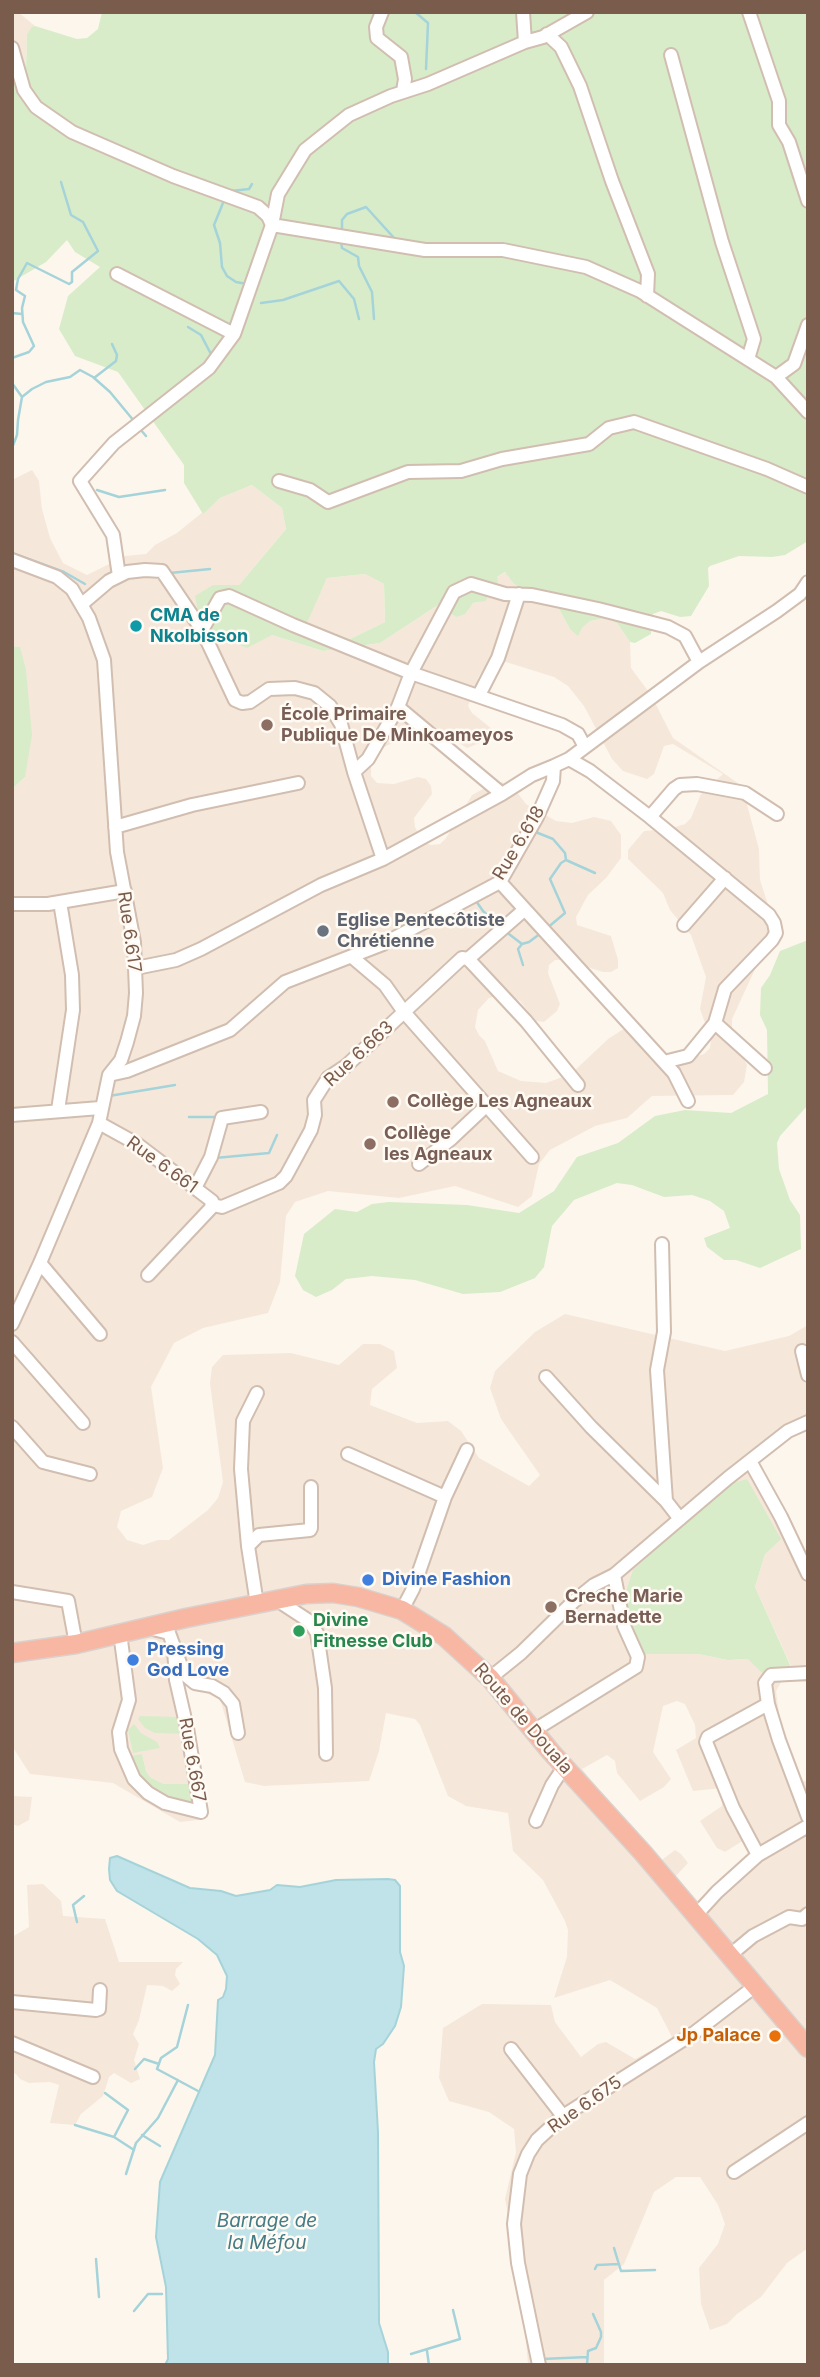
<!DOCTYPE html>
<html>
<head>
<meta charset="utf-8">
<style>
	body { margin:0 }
	#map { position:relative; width:820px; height:2377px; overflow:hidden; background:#fdf6ec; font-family:Inter,sans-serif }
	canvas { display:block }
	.frame { position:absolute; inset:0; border:14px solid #7a5c4d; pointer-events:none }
</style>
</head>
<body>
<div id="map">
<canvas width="820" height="2377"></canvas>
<div class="frame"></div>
</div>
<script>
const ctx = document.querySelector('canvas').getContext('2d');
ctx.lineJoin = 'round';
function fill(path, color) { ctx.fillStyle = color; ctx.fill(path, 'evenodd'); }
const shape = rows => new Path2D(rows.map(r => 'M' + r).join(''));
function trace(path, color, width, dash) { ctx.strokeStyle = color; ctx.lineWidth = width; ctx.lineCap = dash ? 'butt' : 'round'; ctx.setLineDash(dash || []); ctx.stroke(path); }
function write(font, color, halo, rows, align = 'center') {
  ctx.font = font + ' Inter,sans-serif'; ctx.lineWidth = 5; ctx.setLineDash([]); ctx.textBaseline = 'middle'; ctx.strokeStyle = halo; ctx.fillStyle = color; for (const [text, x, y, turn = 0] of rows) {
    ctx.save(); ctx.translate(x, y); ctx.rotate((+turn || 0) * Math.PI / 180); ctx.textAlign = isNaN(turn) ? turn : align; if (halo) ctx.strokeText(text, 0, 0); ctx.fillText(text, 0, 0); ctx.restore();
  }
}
const residential = shape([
	[12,12,18,12,35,26,27,34,26,70,12,76],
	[32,470,39,481,42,509,50,538,63,563,87,575,125,556,146,554,155,545,177,533,220,498,252,485,282,508,286,529,238,586,213,585,272,635,323,651,380,643,438,605,456,617,473,603,480,602,497,577,506,572,514,584,555,602,570,629,582,628,590,621,605,618,617,623,630,642,631,668,651,695,673,738,742,786,759,849,760,880,775,926,732,1019,732,1036,747,1065,744,1082,733,1095,652,1096,627,1118,595,1126,550,1150,539,1164,532,1196,518,1207,455,1186,399,1198,328,1191,295,1202,286,1216,280,1282,268,1313,203,1328,174,1343,151,1387,163,1468,152,1497,121,1511,117,1527,127,1540,143,1545,158,1540,169,1540,208,1510,218,1498,223,1482,210,1383,212,1367,223,1355,291,1353,339,1365,363,1344,380,1344,394,1351,397,1368,372,1389,370,1405,417,1423,448,1421,461,1431,479,1458,529,1486,540,1475,501,1419,490,1388,495,1371,535,1332,565,1314,725,1351,789,1336,808,1325,808,1424,770,1445,757,1461,808,1561,808,1682,782,1681,776,1691,781,1728,803,1781,808,1781,808,2248,787,2263,761,2297,737,2314,727,2324,710,2330,701,2304,699,2268,718,2244,725,2224,718,2205,700,2177,676,2177,654,2192,624,2264,604,2280,604,2365,528,2365,521,2277,505,2199,516,2152,514,2129,489,2112,449,2101,439,2078,443,2028,482,2004,551,2005,555,2022,581,2057,598,2044,606,2042,635,2059,673,2039,657,2008,610,1980,554,1998,567,1957,568,1930,565,1921,543,1880,513,1851,508,1813,466,1806,448,1796,420,1725,415,1719,386,1713,379,1751,369,1781,264,1786,245,1782,220,1699,181,1682,206,1811,198,1820,180,1822,113,1783,30,1774,12,1746,12,789,25,777,20,647,12,646,12,480],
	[506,662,554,677,568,686,584,706,612,759,623,771,647,779,654,774,664,746,673,744,723,774,701,794,691,818,685,824,669,829,644,831,628,850,628,859,663,893,670,910,691,935,706,977,700,1009,711,1040,710,1048,704,1054,688,1059,662,1053,630,1025,608,1039,571,1074,546,1083,521,1081,498,1071,485,1041,479,1035,475,1027,478,1010,489,998,505,994,520,1001,536,1021,544,1022,557,1011,560,1004,548,973,549,965,555,960,564,960,603,972,611,972,618,968,618,960,611,936,577,925,576,917,588,895,606,878,621,858,621,835,611,821,594,817,572,823,556,821,526,804,516,791,502,782,494,783,472,795,446,838,440,844,431,845,423,842,415,827,414,818,432,794,431,786,426,779,418,777,394,784,377,783,371,776,371,760,382,748,412,734,453,739,467,748,482,742,492,729,472,713,468,706,479,676,490,663],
	[765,1554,755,1587,791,1666,763,1674,749,1659,728,1660,698,1654,645,1654],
	[677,1701,685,1704,695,1725,696,1738,676,1750,693,1791,722,1788,722,1806,700,1821,717,1848,725,1852,744,1840,753,1855,698,1905,674,1878,688,1863,681,1854,675,1850,659,1862,582,1769,607,1755,615,1761,617,1773,640,1801,664,1787,671,1779,653,1752,663,1706],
	[142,1754,146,1771,150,1777,164,1784,190,1784,151,1792,134,1770],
	[365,574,384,584,385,622,350,639,306,623,327,578],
	[12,1796,32,1797,29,1820,18,1826,12,1824],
	[43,1884,61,1901,63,1916,105,1919,119,1962,183,1962,176,1969,175,1975,180,1984,172,1991,163,1986,147,1985,139,2020,133,2034,139,2044,134,2060,140,2079,131,2083,114,2073,109,2077,103,2096,81,2114,75,2125,50,2123,59,2085,50,2082,29,2083,20,2079,16,2074,13,2073,12,2075,12,1937,29,1927,27,1885]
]);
const green = shape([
	[102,12,808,12,808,541,785,555,772,557,739,556,710,566,708,568,709,586,691,616,680,617,661,611,653,614,651,620,651,634,635,643,630,642,617,623,605,618,590,621,582,628,578,636,570,629,555,602,521,588,514,584,505,572,497,577,498,583,488,594,486,601,473,603,465,614,456,617,438,605,380,643,323,651,272,635,247,648,215,634,200,621,195,596,213,585,239,585,286,529,282,508,252,485,220,498,203,514,184,483,184,465,118,372,75,356,59,329,68,296,100,267,75,252,67,240,46,262,12,282,12,76,26,70,27,34,32,27,35,26,77,39,87,38,98,29],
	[365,574,384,584,385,622,350,639,307,623,327,578],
	[12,646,20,647,26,670,32,735,25,777,12,789],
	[808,940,808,1105,780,1136,777,1143,779,1169,790,1200,800,1215,801,1249,760,1268,736,1260,724,1260,707,1247,704,1238,730,1228,724,1211,710,1201,692,1195,664,1197,632,1185,617,1183,574,1200,552,1226,544,1267,535,1278,500,1292,463,1294,415,1280,372,1276,346,1279,332,1290,316,1297,303,1290,295,1276,304,1234,335,1209,357,1212,372,1204,389,1202,467,1205,519,1213,554,1191,577,1157,618,1143,655,1116,685,1110,731,1113,768,1094,767,1030,760,1015,761,988,770,975,780,951],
	[747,1479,781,1539,765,1554,755,1587,791,1667,763,1674,748,1659,728,1660,698,1654,644,1654,629,1624,624,1598,633,1570,726,1485],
	[140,1716,181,1717,185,1734,155,1733,145,1728,138,1719],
	[134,1724,141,1733,157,1742,160,1748,133,1753,128,1730],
	[142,1754,146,1771,150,1777,164,1784,190,1784,193,1808,151,1792,134,1770,132,1756]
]);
const water = shape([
	[117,1856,190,1888,221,1891,236,1896,270,1890,277,1885,300,1887,336,1880,388,1879,395,1880,400,1886,400,1952,404,1966,401,2007,395,2026,383,2044,376,2049,374,2062,378,2132,379,2323,388,2352,388,2365,165,2365,168,2359,166,2287,156,2237,160,2182,215,2055,218,2000,223,1997,226,1989,227,1976,217,1955,198,1939,117,1891,110,1880,109,1869,110,1858,117,1856]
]);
const stream = shape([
	[415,12,428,23,426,69],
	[231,191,249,189,252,184],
	[225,198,214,225,220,243,222,267,227,276,236,282,247,284],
	[342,231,342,220,347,214,366,207,395,239],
	[341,241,342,248,358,257,359,266,372,292,374,319],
	[261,303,283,300,339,281,354,299,359,319],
	[12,313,22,314],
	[188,327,201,335,213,358],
	[12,358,29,352,34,346,23,322,22,308,25,296,16,290,18,279,27,263,69,284,72,282,72,272,98,251,83,222,71,215,61,182],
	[94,378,116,361,117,355,112,344],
	[12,383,22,397],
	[140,429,146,436],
	[12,448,17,435,18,420,22,397,32,389,46,382,70,377,80,370,93,377,110,392,134,421],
	[97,490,119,497,165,490],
	[12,553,64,572,85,584],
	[170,573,210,569],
	[534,829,538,833,553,839,565,853,566,860,595,873],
	[476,901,483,911,499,927],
	[546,929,565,913,550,879,561,863,566,860],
	[505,931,522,944],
	[522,944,529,942,541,933],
	[522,944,518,949,523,965],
	[109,1096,175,1085],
	[189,1117,217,1117],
	[215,1158,269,1153,277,1135],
	[77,1922,73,1905,84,1896],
	[188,2005,177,2047,161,2058,157,2069,198,2091],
	[135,2069,144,2059,159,2064],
	[105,2093,128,2110,114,2137],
	[75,2125,114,2137,134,2150],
	[142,2135,160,2146],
	[126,2174,136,2143,158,2118,178,2080],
	[614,2248,621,2271,655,2270],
	[96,2259,99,2297],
	[595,2269,597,2265,619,2264],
	[134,2311,148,2294,162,2294],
	[427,2351,429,2365],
	[411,2354,460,2339,453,2310],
	[542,2359,587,2357],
	[587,2365,588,2351,596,2348,601,2337,601,2332,593,2314]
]);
const minor = shape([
	[382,12,376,27,377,38,401,57,405,79,403,91],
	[523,12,525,42],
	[749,12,779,101,779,125,789,142,808,201],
	[547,34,561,47,580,86,612,181,648,274,647,296],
	[12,48,24,90,36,107,72,132,173,176,258,207,268,216,272,225,425,250,503,250,586,267,640,291,776,377,808,412],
	[671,55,722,242,754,339,748,359],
	[117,274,234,334],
	[776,377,794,364,808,325],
	[279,481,310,490,328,502,408,472,461,471,502,459,589,444,609,428,634,422,767,469,808,487],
	[12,560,57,577,72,589,89,618,104,660,117,852,134,942,136,993,134,1016,127,1042,121,1060,109,1075,99,1123,40,1263,12,1324],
	[119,576,113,535,80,481,114,443,209,368,234,334,272,225,278,194,305,150,349,115,391,96,428,84,525,42,543,37,587,12],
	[82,604,109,581,127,572,145,570,162,571,202,630,235,700,242,703,250,702,269,689,295,688,314,693,330,706,341,724,354,772,383,859],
	[202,630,220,598,229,596,293,625,411,673,562,725,578,734,585,747],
	[479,695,498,658,519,594],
	[398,707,502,794],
	[569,759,590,771,650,817,769,915,774,923,776,933,772,940,725,989,715,1023,688,1056,664,1062,674,1073,688,1101],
	[354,772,368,759,398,707,411,673,454,592,471,584,505,594,532,595,598,609,668,627,685,636,699,662],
	[650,817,674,789,680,785,697,784,745,793,777,814],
	[115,827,192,805,298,783],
	[500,882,664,1062],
	[12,904,48,904,125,891],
	[684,925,725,878],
	[352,957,385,985,404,1012,532,1157],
	[468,959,524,910],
	[136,968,176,960,201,949,321,885,383,859,502,794,532,775,554,766],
	[715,1023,765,1068],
	[109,1075,127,1071,230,1030,285,982,383,944,500,882,537,817,553,781,554,766,569,759,699,662,777,611,800,594,808,582],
	[58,1110,73,1010,72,975,60,902],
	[12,1115,100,1108],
	[99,1123,137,1144,212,1201,211,1208,148,1275],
	[419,1164,451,1139,486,1106],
	[195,1188,211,1157,222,1118,261,1112],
	[213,1205,222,1207,279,1183,286,1176,311,1130,315,1115,314,1100,328,1078,346,1066,462,958,468,959,471,962,526,1021,578,1085],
	[662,1244,664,1332,657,1370,666,1501],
	[40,1263,100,1334],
	[12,1342,83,1423],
	[802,1351,808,1375],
	[546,1377,591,1427,666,1501,680,1519],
	[257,1393,243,1421,241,1469,248,1546,257,1604],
	[12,1427,43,1462,90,1474],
	[348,1454,445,1497],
	[750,1461,781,1517,808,1574],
	[248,1546,259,1535,310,1530,311,1528,311,1487],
	[614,1575,728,1478,788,1431,808,1422],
	[12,1592,68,1601,76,1644],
	[277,1600,309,1621,317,1633,325,1688,326,1754],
	[402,1610,413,1589,445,1497,467,1450],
	[149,1628,169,1633,184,1674,195,1683,212,1686,224,1693,233,1704,238,1733],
	[120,1633,129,1700,119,1732,121,1749,134,1779,148,1793,165,1803,201,1812,187,1728,176,1680,174,1649],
	[808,1673,771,1675,765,1683,768,1704,779,1740,808,1817],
	[490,1678,521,1653,573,1602,594,1585,614,1575,624,1626,638,1657,636,1667,533,1731],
	[536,1821,552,1785,564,1767],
	[758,1855,733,1808,706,1742,708,1737,768,1704],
	[695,1916,717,1892,758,1855,808,1826],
	[729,1956,753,1936,789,1917,802,1919,808,1914],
	[12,2002,96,2010,99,2009,100,1990],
	[12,2043,93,2077],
	[511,2049,563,2116],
	[734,2172,808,2123],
	[539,2365,518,2263,514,2224,520,2174,528,2154,537,2140,563,2116,694,2033,754,1987]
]);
const highway = shape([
	[12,1653,76,1644,186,1618,306,1594,333,1593,358,1597,402,1610,444,1636,490,1678,551,1752,643,1853,808,2048]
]);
const markers = [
	[136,626,7,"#0f9aa8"],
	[267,725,7,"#8d6e63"],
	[323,931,7,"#6b7280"],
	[393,1102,7,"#8d6e63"],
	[370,1144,7,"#8d6e63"],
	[368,1580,7,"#3f7fe0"],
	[551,1607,7,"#8d6e63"],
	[299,1631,7,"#2e9e5b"],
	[133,1660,7,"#3f7fe0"],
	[775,2036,7,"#e8710a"]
];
const cultureNames = [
	["CMA de",150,616],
	["Nkolbisson",150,637]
];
const educationNames = [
	["École Primaire",281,715],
	["Publique De Minkoameyos",281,736],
	["Collège Les Agneaux",407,1102],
	["Collège",384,1134],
	["les Agneaux",384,1155],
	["Creche Marie",565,1597],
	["Bernadette",565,1618]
];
const streetNames = [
	["Rue 6.618",519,843,-59],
	["Rue 6.617",129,932,82],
	["Rue 6.663",359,1054,-43],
	["Rue 6.661",162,1165,36],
	["Route de Douala",523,1719,49],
	["Rue 6.667",192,1760,80],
	["Rue 6.675",585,2105,-35]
];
const worshipNames = [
	["Eglise Pentecôtiste",337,921],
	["Chrétienne",337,942]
];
const shopNames = [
	["Divine Fashion",382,1580],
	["Pressing",147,1650],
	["God Love",147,1671]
];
const leisureNames = [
	["Divine",313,1621],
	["Fitnesse Club",313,1642]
];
const foodNames = [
	["Jp Palace",761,2036]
];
const waterNames = [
	["Barrage de",267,2221],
	["la Méfou",267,2243]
];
fill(residential, '#f5e8da');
fill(green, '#d8ecc9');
fill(water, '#bfe3e8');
trace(water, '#a5d3da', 2);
trace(stream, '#a5d3da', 2.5);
trace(minor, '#d1beb0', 16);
trace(highway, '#dad1cd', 21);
trace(minor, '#fff', 12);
trace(highway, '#f7b7a3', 18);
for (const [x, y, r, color] of markers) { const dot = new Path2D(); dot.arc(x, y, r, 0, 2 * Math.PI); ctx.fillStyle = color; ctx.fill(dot); trace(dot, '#fffaf3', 2.5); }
write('bold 18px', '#0d838f', '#fffaf3', cultureNames, 'left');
write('bold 18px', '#785e54', '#fffaf3', educationNames, 'left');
write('18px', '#7a5c4d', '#fffaf3', streetNames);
write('bold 18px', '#5b616d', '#fffaf3', worshipNames, 'left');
write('bold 18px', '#366cbe', '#fffaf3', shopNames, 'left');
write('bold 18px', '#27864d', '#fffaf3', leisureNames, 'left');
write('bold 18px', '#c56008', '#fffaf3', foodNames, 'right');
write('italic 19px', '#437c86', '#fffaf3', waterNames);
</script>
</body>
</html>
